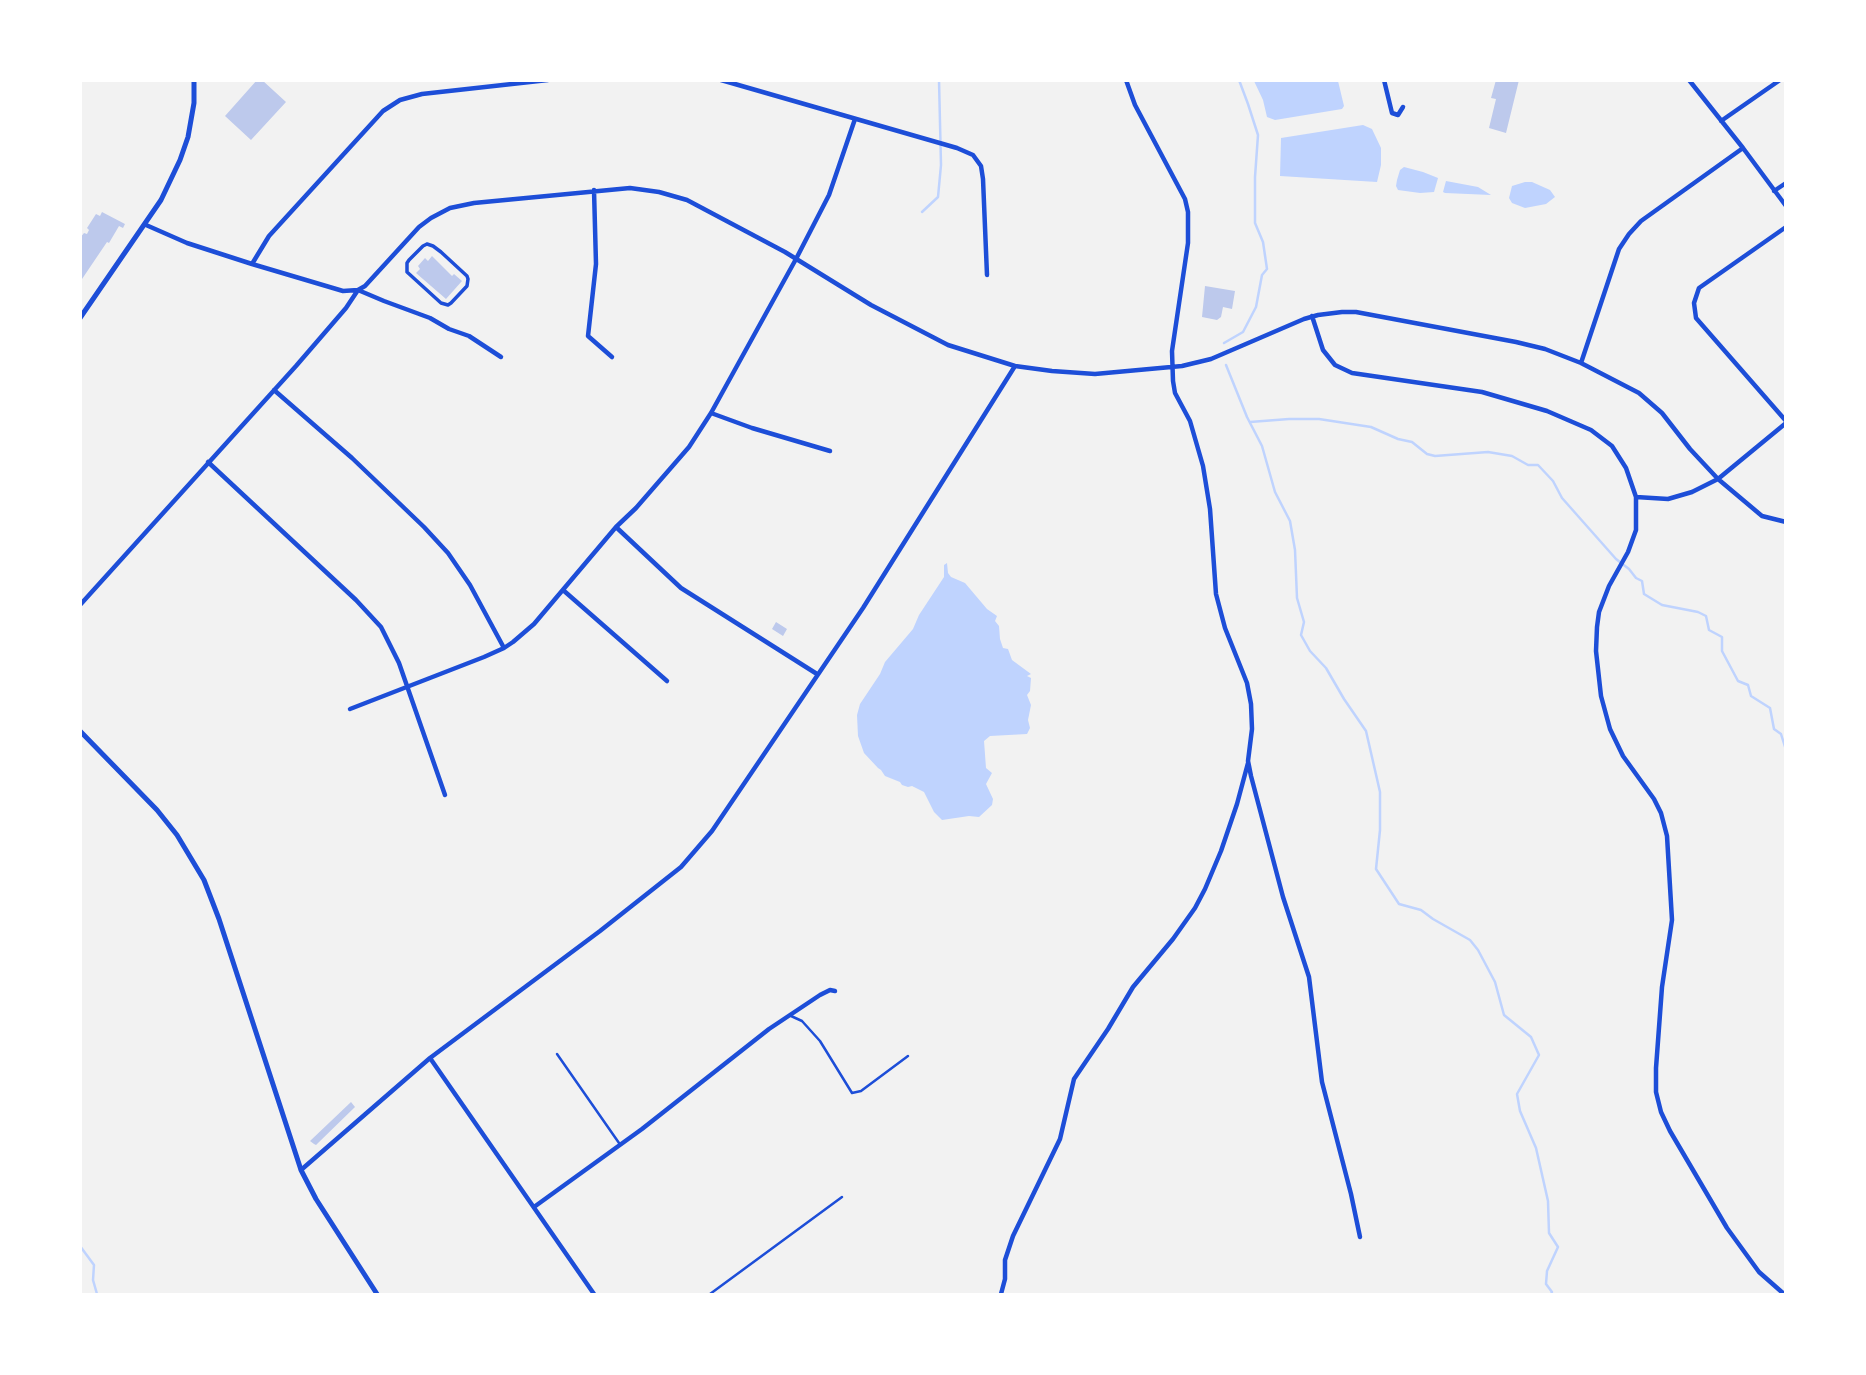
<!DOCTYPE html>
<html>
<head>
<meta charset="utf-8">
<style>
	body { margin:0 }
	#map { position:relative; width:1866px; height:1375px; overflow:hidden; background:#f2f2f2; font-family:"Crimson Pro",serif }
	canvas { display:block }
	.frame { position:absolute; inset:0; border:82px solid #fff; pointer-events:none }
</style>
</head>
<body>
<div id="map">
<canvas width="1866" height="1375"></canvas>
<div class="frame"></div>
</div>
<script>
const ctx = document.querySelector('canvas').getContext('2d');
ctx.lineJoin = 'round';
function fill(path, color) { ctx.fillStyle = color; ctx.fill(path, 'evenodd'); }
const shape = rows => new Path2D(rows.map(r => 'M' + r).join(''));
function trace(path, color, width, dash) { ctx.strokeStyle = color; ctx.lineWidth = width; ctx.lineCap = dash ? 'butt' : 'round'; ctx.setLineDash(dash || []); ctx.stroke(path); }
const water = shape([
	[1254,81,1338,81,1344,106,1342,109,1275,120,1267,117,1263,100],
	[1363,125,1372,129,1381,148,1381,165,1377,182,1280,176,1281,138],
	[1404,167,1423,172,1438,178,1434,192,1420,193,1398,190,1396,186,1397,180,1400,170],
	[1446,181,1478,187,1491,195,1445,193,1443,192],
	[1525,182,1532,182,1550,190,1555,197,1546,204,1525,208,1512,203,1509,198,1512,186],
	[947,563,948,573,951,577,965,583,987,609,997,616,995,621,999,626,1000,639,1003,648,1008,649,1012,660,1031,674,1027,676,1031,678,1030,691,1027,695,1031,705,1028,720,1030,728,1027,734,990,736,984,741,986,768,992,773,986,784,993,799,992,805,979,817,969,816,942,820,934,812,924,792,912,786,908,787,902,785,900,782,885,776,881,770,878,768,864,753,858,736,857,715,860,704,880,674,885,662,913,629,919,615,944,577,944,565]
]);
const stream = shape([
	[922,212,938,197,941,165,939,80],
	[1224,343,1243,332,1256,307,1262,275,1267,269,1263,242,1255,223,1255,177,1258,135,1248,104,1239,80],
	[1226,365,1247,417,1262,446,1275,492,1290,521,1295,550,1297,598,1304,622,1301,635,1310,651,1326,668,1344,699,1366,731,1380,792,1380,830,1376,869,1399,904,1421,910,1433,919,1470,940,1478,950,1495,982,1504,1015,1531,1037,1539,1055,1517,1094,1520,1111,1536,1148,1548,1201,1549,1233,1558,1247,1547,1271,1546,1284,1552,1292,1551,1294],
	[1250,422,1289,419,1319,419,1371,427,1398,439,1412,442,1427,454,1435,456,1488,452,1512,456,1528,465,1538,465,1553,481,1562,498,1616,559,1629,569,1636,578,1642,581,1644,594,1662,605,1698,612,1706,616,1709,630,1722,637,1722,651,1738,681,1748,685,1751,696,1770,708,1774,729,1781,734,1786,750],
	[80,1246,94,1265,93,1280,97,1294]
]);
const building = shape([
	[257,80,262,80,286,102,251,140,225,116],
	[1496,80,1519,80,1506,133,1489,128,1496,99,1491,98],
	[102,212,125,224,123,228,119,226,109,243,107,242,80,282,80,238,84,233,87,234,89,230,87,228,96,214,100,216],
	[432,256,452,276,454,274,462,281,446,299,416,273,420,269,418,266,425,258,428,261],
	[1205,286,1235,291,1232,309,1223,307,1221,317,1217,320,1202,317],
	[776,622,787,629,783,636,772,629],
	[351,1102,355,1107,316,1145,314,1144,310,1141]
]);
const service = shape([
	[791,1016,802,1021,820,1041,852,1093,861,1091,908,1056],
	[557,1054,619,1143],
	[710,1294,842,1197]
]);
const pedestrian = shape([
	[427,244,433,246,441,252,467,276,468,279,467,286,451,303,448,305,441,303,407,272,407,263,409,260,423,246,427,244]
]);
const minor = shape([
	[721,80,957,148,973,155,981,166,983,179,987,275],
	[1126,80,1135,105,1185,199,1188,212,1188,243,1172,351,1173,381,1175,393,1190,421,1203,466,1210,509,1216,594,1225,628,1247,683,1251,704,1252,729,1248,761,1251,776,1283,897,1309,977,1322,1082,1351,1194,1360,1237],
	[1384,80,1392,113,1398,115,1403,107],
	[1689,80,1743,148,1786,206],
	[1721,121,1780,80],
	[594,190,596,264,588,336,612,357],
	[1774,191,1786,183],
	[146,225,187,243,252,264,343,291,358,290,384,301,430,318,449,329,469,336,501,357],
	[1786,227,1699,288,1694,303,1696,318,1786,421],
	[252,264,269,236,383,111,400,100,422,94,548,80],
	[1312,316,1323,350,1335,365,1352,373,1482,392,1547,411,1591,430,1612,446,1626,468,1636,497,1636,530,1628,552,1609,586,1599,612,1597,627,1596,651,1601,696,1610,729,1623,756,1654,799,1661,813,1667,836,1672,920,1662,987,1656,1068,1656,1092,1661,1112,1670,1131,1727,1228,1759,1272,1784,1294],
	[1581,363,1619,249,1629,234,1641,221,1743,148],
	[274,390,352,458,424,527,448,553,470,585,504,648],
	[711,413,752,428,830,451],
	[208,462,356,600,381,627,399,663,445,795],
	[1636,497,1668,499,1692,492,1718,479,1786,423],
	[616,527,681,588,817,674],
	[563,590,667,681],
	[80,605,296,366,346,308,358,290,365,286,419,227,431,218,450,208,474,203,630,188,659,192,687,200,785,252,871,305,948,345,1015,366,1052,371,1095,374,1182,366,1211,359,1304,319,1318,315,1342,312,1356,312,1516,342,1545,349,1581,363,1639,393,1662,413,1690,449,1718,479,1762,516,1786,522],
	[350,709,484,657,504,648,513,642,534,624,616,527,636,508,689,447,711,413,796,259,829,195,855,119],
	[430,1058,594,1294],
	[301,1170,430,1058,600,931,681,867,712,831,863,608,1015,366],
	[534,1207,642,1129,769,1029,820,995,830,990,835,991],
	[1001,1294,1005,1279,1005,1260,1013,1236,1060,1139,1074,1079,1108,1029,1133,987,1173,939,1195,908,1205,889,1221,851,1237,804,1248,763]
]);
const tertiary = shape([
	[80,318,161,200,180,160,188,137,194,103,194,80],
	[80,731,157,810,177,835,204,880,219,919,301,1170,316,1199,377,1294]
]);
fill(water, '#bfd3fe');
trace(stream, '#bfd3fe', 2.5);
fill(building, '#bdc9ec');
trace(service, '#1d4ed8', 2.5);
trace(pedestrian, '#1d4ed8', 3.5);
trace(minor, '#1d4ed8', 4.5);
trace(tertiary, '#1d4ed8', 5);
</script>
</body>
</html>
